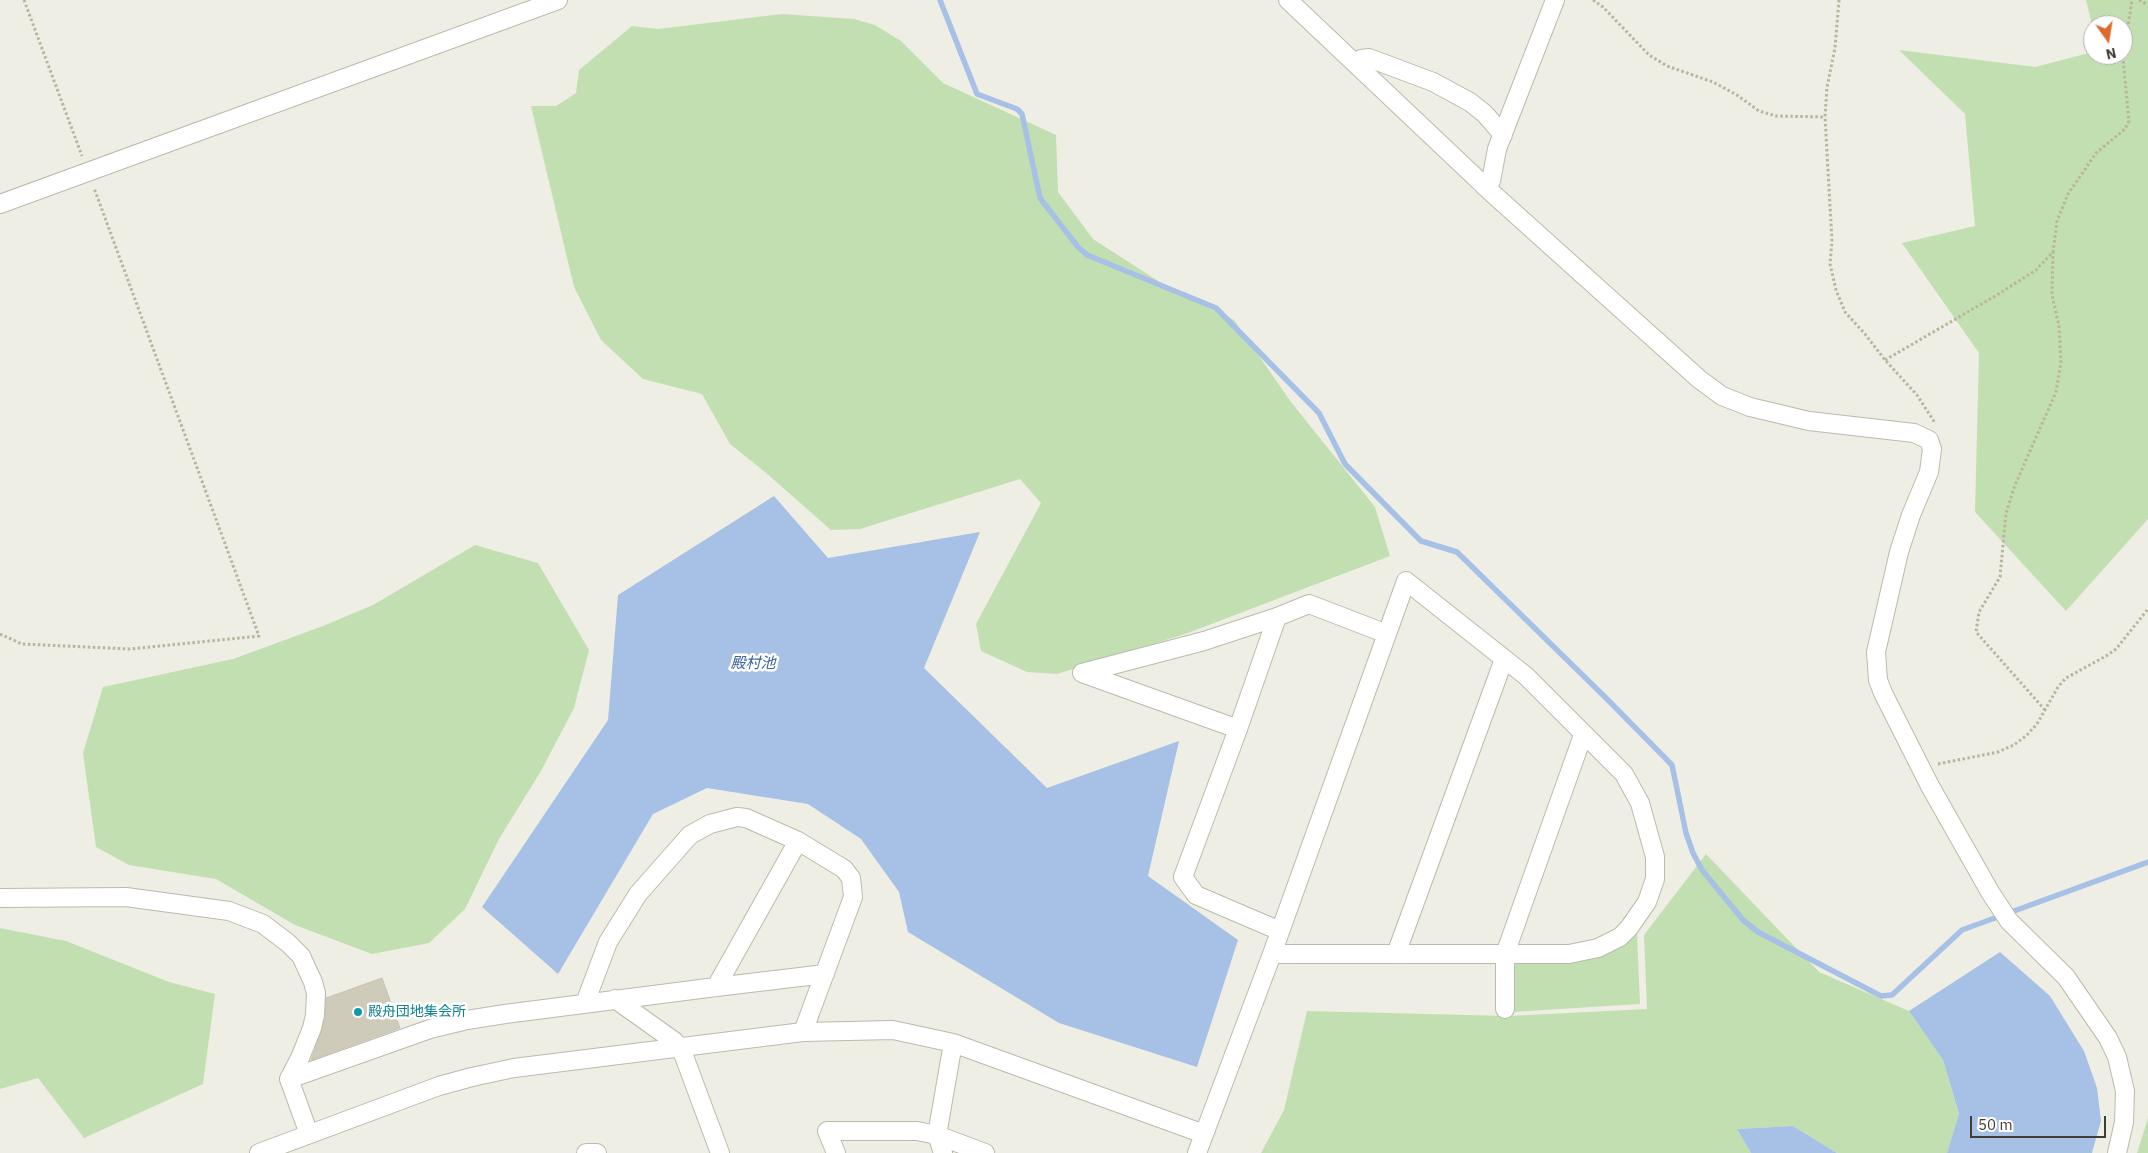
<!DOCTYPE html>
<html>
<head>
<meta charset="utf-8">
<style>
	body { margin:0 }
	#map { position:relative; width:2148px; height:1153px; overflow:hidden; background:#efeee4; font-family:"IBM Plex Sans",sans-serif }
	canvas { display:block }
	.north { position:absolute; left:2083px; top:15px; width:50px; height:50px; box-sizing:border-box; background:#fff; border:1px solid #b3b2ae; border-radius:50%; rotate:167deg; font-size:14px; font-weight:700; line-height:20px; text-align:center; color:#413e35 }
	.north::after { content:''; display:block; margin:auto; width:18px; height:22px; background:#de692c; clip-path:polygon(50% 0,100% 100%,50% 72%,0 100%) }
	.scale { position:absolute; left:1970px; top:1116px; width:136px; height:22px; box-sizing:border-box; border:2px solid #413e35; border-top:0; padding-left:6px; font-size:15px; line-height:18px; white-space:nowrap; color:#413e35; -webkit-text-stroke:4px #fff; paint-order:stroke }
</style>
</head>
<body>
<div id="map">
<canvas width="2148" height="1153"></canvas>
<div class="north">N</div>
<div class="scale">50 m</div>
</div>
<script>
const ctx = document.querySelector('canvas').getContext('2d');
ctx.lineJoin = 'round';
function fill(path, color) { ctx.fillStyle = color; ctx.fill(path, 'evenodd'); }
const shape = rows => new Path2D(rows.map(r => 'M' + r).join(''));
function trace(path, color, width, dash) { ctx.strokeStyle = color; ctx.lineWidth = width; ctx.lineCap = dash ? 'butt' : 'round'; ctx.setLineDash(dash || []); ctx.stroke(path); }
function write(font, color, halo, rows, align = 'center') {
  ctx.font = font + ' "IBM Plex Sans","Noto Sans JP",sans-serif'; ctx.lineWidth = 5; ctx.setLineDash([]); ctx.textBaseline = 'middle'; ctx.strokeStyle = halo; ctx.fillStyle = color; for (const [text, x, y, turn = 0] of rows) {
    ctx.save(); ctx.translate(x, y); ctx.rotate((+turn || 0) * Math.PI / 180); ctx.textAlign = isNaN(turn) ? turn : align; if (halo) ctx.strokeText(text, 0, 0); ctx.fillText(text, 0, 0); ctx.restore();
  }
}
const green = shape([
	[2086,0,2148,0,2148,519,2066,611,1975,512,1979,353,1902,243,1975,226,1965,114,1899,50,2035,67,2093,52,2093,55,2123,55,2123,25,2093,25,2093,29],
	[782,14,854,19,875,25,901,41,943,83,1056,135,1058,192,1093,239,1169,288,1234,320,1291,402,1375,507,1390,556,1185,634,1057,674,1027,672,981,651,976,624,1041,503,1020,479,860,529,831,530,765,472,730,444,702,394,643,379,601,340,574,287,531,106,556,106,576,93,579,70,632,26,658,29],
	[475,545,538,563,589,650,574,708,541,771,499,839,465,909,429,943,372,954,295,925,216,879,129,865,96,847,83,753,103,687,233,659,323,626,373,605],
	[1706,854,1819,972,1909,1011,1943,1060,1959,1115,1947,1153,1837,1153,1793,1126,1737,1129,1751,1153,1261,1153,1284,1110,1307,1011,1508,1016,1647,1009,1644,935],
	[0,928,66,941,169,982,215,994,203,1084,84,1138,38,1078,0,1089],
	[1637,934,1640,1004,1512,1012,1512,968,1516,964,1571,962,1604,954,1623,946],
	[2148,1118,2148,1153,2137,1153]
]);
const water = shape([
	[774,496,828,558,980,532,924,668,1047,788,1179,741,1148,876,1238,940,1197,1067,1059,1023,908,932,899,892,861,839,808,804,707,788,653,814,558,974,482,907,608,720,618,595],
	[2000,952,2050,996,2084,1051,2097,1088,2101,1121,2092,1153,1947,1153,1959,1114,1943,1060,1909,1011],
	[1793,1126,1837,1153,1751,1153,1737,1129]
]);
const stream = shape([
	[940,0,977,94,1017,109,1022,114,1040,198,1078,247,1087,255,1216,308,1319,413,1345,464,1421,541,1457,552,1607,699,1672,765,1686,833,1693,853,1702,870,1743,920,1758,932,1881,996,1892,995,1962,930,2148,862]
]);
const building = shape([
	[382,978,400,1028,311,1060,322,1030,326,998,382,978]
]);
const path = shape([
	[24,0,82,156],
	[1593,0,1603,7,1649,55,1667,66,1713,82,1737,95,1759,111,1776,116,1825,117],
	[1839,0,1835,48,1827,87,1825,117,1832,241,1830,264,1836,290,1845,312,1865,334,1885,360,1917,395,1935,423],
	[2139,0,2148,5],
	[1885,360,1997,295,2036,270,2053,252,2057,221,2068,194,2096,153,2125,129,2129,121,2123,58,2132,0],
	[0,634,22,644,130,649,259,636,94,188],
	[2045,710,1976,632,1979,612,2000,577,2006,513,2015,485,2056,392,2061,362,2059,326,2052,295,2053,252],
	[1938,764,1998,752,2014,745,2027,735,2037,724,2058,687,2066,678,2106,656,2116,649,2148,609]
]);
const minor = shape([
	[1288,0,1492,193,1699,379,1722,396,1750,407,1809,421,1914,433,1929,440,1932,449,1929,472,1911,515,1899,552,1876,652,1878,680,1883,693,1930,786,1990,892,2009,921,2066,977,2108,1038,2117,1057,2125,1091,2124,1122,2117,1153],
	[1355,63,1361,59,1369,58,1433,82,1470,102,1485,114,1503,135],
	[1485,187,1491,181,1497,149,1555,0],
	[0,204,558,0],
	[1238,729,1277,617],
	[0,898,126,897,229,911,263,924,288,943,301,956,313,982,316,993,315,1015,312,1028,300,1058,289,1079],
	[1280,931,1196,895,1183,877,1238,729,1082,673,1204,641,1277,617,1309,604,1387,634],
	[1396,954,1504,659],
	[716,987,825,974],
	[615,999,674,1041,681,1048,720,1153],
	[585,1003,608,942,638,894,690,835,710,824,737,817,746,818,798,841,844,869,851,878,853,897,803,1032],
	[1505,1009,1505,954,1583,735],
	[289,1079,430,1029,467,1020,505,1014,716,987,798,841],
	[289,1079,309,1134],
	[259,1153,439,1086,472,1077,514,1068,803,1032,893,1030,953,1043,1204,1134],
	[586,1153,597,1153],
	[836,1153,827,1131,917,1131,937,1135,985,1153],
	[943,1153,937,1135,953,1043],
	[1197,1153,1272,954,1406,581,1526,676,1624,774,1640,803,1655,857,1655,879,1647,902,1629,928,1620,937,1598,948,1569,954,1272,954]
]);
const markers = [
	[358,1012,5,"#0f9aa8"]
];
const cultureNames = [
	["殿舟団地集会所",368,1012]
];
const waterNames = [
	["殿村池",753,664]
];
fill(green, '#c2dfb1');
fill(water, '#a7c0e6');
trace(stream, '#a7c0e6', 5.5);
fill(building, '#cfcbbb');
trace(building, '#c9c4af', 1);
trace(minor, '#bcbaab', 20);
trace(path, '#b9b59b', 3, [2.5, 2.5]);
trace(minor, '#fff', 18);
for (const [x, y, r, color] of markers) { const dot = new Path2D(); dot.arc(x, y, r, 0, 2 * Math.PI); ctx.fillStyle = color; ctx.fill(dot); trace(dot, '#fff', 2); }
write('14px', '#0d838f', '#fff', cultureNames, 'left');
write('italic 15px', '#3c629e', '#fff', waterNames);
</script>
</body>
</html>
